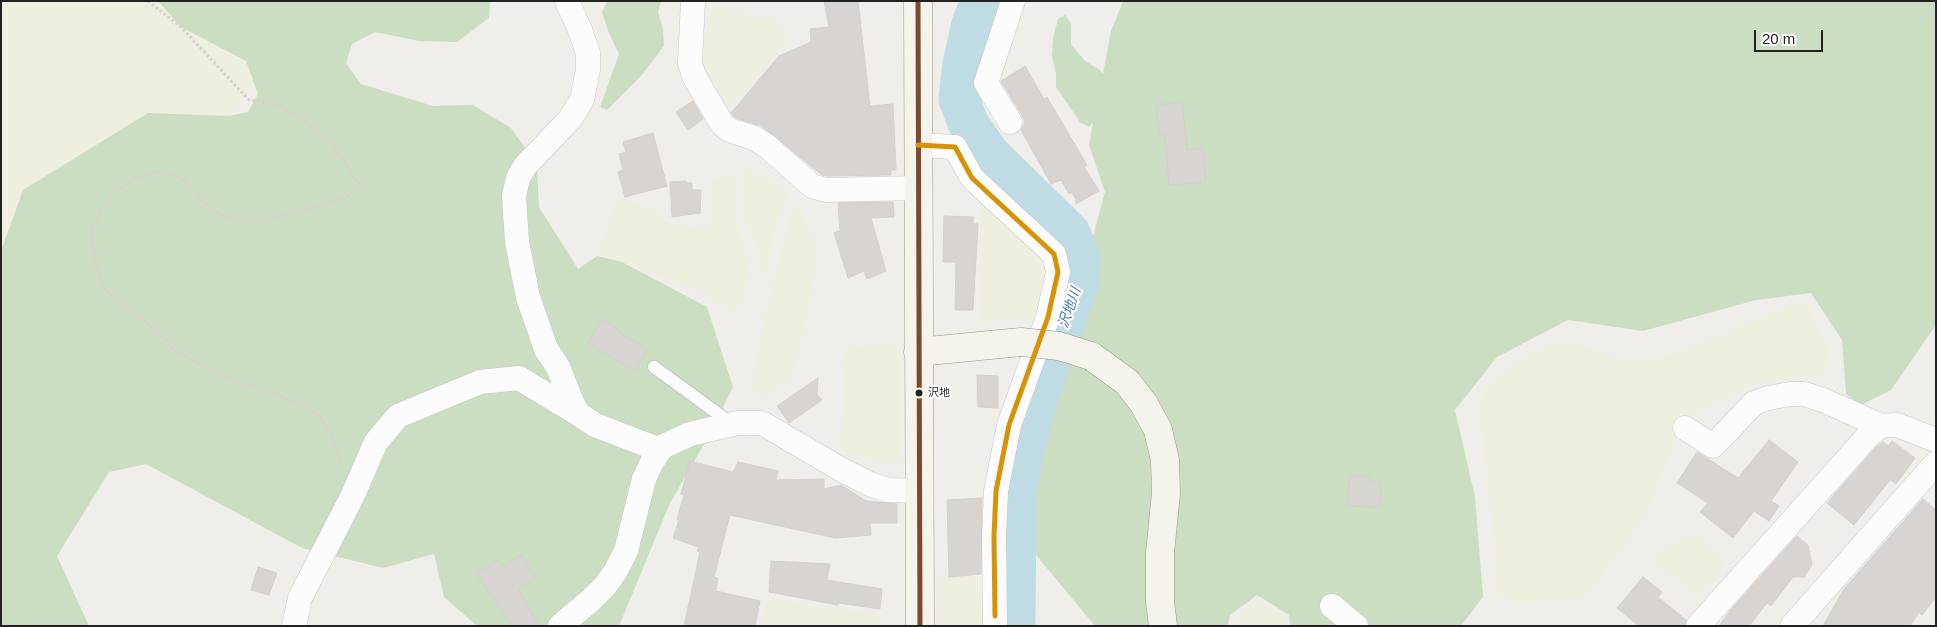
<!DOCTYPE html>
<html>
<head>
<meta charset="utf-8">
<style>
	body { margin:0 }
	#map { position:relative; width:1937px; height:627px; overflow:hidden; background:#f0eeeb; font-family:Helvetica,sans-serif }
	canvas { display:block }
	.frame { position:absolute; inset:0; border:2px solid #222; pointer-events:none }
	.scale { position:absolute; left:1754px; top:30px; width:69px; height:22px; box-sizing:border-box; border:2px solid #222; border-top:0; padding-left:6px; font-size:15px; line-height:18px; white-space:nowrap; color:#222; -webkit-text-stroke:4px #fff; paint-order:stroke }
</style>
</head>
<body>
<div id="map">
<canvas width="1937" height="627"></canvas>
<div class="frame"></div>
<div class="scale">20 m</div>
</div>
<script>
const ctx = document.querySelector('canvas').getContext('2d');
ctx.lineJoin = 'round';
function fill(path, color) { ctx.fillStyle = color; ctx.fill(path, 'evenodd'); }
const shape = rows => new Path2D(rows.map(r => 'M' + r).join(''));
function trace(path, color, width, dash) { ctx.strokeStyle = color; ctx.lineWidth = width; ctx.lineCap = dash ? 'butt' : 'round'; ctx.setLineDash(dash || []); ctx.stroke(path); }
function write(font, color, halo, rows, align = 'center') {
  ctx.font = font + ' Helvetica,"Noto Sans JP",sans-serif'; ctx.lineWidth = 4.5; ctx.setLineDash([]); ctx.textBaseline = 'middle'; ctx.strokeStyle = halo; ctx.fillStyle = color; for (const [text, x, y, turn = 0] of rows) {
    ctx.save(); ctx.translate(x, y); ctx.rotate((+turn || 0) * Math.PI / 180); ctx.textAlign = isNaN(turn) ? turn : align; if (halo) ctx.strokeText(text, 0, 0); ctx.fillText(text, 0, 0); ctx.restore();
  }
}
const farmland = shape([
	[1,1,162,1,181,27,264,72,229,116,23,190,1,247],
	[720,5,755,18,774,18,788,40,732,105,722,104,699,67,710,12],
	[749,169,789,195,789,198,781,212,774,232,765,274,761,274,757,247,745,216,742,199,742,172],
	[736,173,734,216,744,248,748,267,746,283,739,309,734,311,698,290,603,255,600,250,611,212,621,200,658,211,661,220,675,225,708,230,714,225,711,182],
	[980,195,1045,259,1048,273,1036,318,1010,319,980,323],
	[799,209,802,212,817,253,817,260,796,366,791,377,767,395,758,394,752,389,756,354,790,215,794,210],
	[1806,302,1829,350,1824,379,1803,375,1752,384,1698,411,1675,440,1647,512,1586,597,1515,603,1499,595,1480,408,1484,392,1528,355,1561,341,1597,350,1620,361,1661,358,1720,337,1794,304],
	[899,345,901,461,895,464,843,451,840,434,844,412,842,360,844,352,855,347],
	[1696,537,1727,563,1697,594,1656,561,1673,544],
	[975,576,976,591,984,593,986,626,938,626,937,582,938,578],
	[767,600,880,615,877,626,760,626],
	[1257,602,1287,617,1284,626,1240,626,1241,613]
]);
const forest = shape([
	[158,1,490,1,489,18,457,42,419,41,375,32,352,44,346,63,361,84,433,106,473,105,511,128,537,165,539,207,578,269,597,256,622,262,707,307,733,387,706,441,670,503,619,626,477,626,444,597,434,554,383,568,302,548,146,464,109,472,57,556,89,626,1,626,1,251,23,190,148,113,229,116,248,112,258,94,246,61,181,27],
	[607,1,661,1,658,12,663,29,664,46,641,76,607,110,600,107,619,54,608,31,602,12],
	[1123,1,1936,1,1936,325,1891,390,1861,405,1846,394,1842,340,1811,293,1756,300,1643,331,1568,320,1497,357,1455,410,1475,497,1483,597,1461,626,1290,626,1289,615,1257,595,1230,615,1228,626,1095,626,1026,543,1050,398,1105,192,1089,145,1093,122,1089,127,1080,122,1056,87,1056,73,1052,56,1053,38,1058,19,1065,15,1071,24,1071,44,1084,60,1100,70,1103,74,1111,31]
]);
const river = shape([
	[981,1,972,24,963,64,959,99,968,123,990,155,1070,233,1080,258,1079,282,1037,401,1025,444,1016,493,1015,626]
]);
const building = shape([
	[824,1,858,1,870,106,893,104,896,170,891,170,891,175,828,176,822,175,759,124,758,125,736,118,731,113,779,56,811,42,810,29,829,27,824,1],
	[1025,66,1044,99,1047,97,1087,165,1084,167,1099,191,1076,204,1076,199,1071,192,1069,194,1061,180,1051,184,1021,130,1025,122,1022,115,1001,81,1025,66],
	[693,101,703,119,688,130,676,112,693,101],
	[1182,102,1187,150,1203,148,1206,182,1169,185,1165,135,1160,135,1156,105,1182,102],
	[653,133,667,186,625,197,618,172,623,170,619,154,626,152,623,142,653,133],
	[686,181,688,183,692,183,692,190,701,190,700,213,672,217,670,182,686,181],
	[893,202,894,217,871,218,886,271,867,279,864,271,848,278,834,233,840,231,838,203,893,202],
	[944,216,974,217,973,224,978,224,973,310,955,310,956,262,943,262,944,216],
	[602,319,620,330,618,332,648,349,635,371,588,343,602,319],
	[977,375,998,376,998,408,978,407,977,375],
	[818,378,817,394,822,400,789,423,777,406,818,378],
	[1769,440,1798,462,1771,501,1779,506,1769,521,1754,511,1733,538,1700,512,1708,503,1677,483,1697,452,1738,478,1769,440],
	[1892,441,1915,458,1896,484,1890,480,1854,525,1827,503,1877,446,1883,442,1888,446,1892,441],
	[690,461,733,472,738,462,778,471,776,480,824,479,824,489,841,485,866,501,897,504,897,523,870,523,871,535,835,538,730,515,714,577,718,578,716,591,760,601,755,626,684,626,700,552,697,551,698,547,673,538,679,520,677,519,684,495,681,494,690,461],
	[1349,476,1369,476,1369,482,1381,482,1380,507,1348,506,1349,476],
	[982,498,981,574,949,577,947,500,982,498],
	[1923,499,1936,510,1936,597,1922,615,1919,612,1910,626,1823,626,1844,589,1923,499],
	[1797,536,1808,545,1812,565,1804,577,1793,577,1771,606,1767,603,1749,626,1719,626,1734,606,1797,536],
	[521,555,536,577,518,589,539,626,513,626,476,574,498,560,504,567,521,555],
	[771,561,830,564,827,580,882,589,880,609,838,603,838,605,769,592,771,561],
	[258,567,277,573,269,595,251,590,258,567],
	[1643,577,1662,592,1658,597,1686,620,1685,626,1639,626,1617,608,1643,577]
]);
const path = shape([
	[148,1,181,27,249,100,271,102,300,117,330,141,361,187,342,199,270,219,230,219,211,209,187,183,174,174,153,173,133,178,105,202,91,232,95,258,102,286,123,305,155,329,175,350,223,376,300,403,318,415,331,435,341,463]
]);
const lane = shape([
	[654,367,732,424]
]);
const street = shape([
	[567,1,580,30,588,53,588,70,582,100,570,119,525,166,518,178,514,196,517,242,528,297,546,349,558,367,574,407,580,415,595,425,660,450],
	[693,1,690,63,694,76,722,124,729,130,754,138,767,146,812,186,826,190,918,188],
	[1010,122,986,83,1013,1],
	[918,145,955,147,972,178,1054,254,1058,272,1048,317,1009,425,996,491,994,536,995,626],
	[1685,428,1713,446,1754,403,1768,398,1790,394,1804,394,1823,400,1881,426],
	[1332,606,1356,626],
	[294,626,300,598,352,497,376,442,398,416,480,382,519,378,580,415],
	[560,626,591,600,606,585,615,572,626,551,644,479,652,462,662,447,690,434,738,423,762,423,842,470,870,484,888,490,919,491],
	[1698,626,1869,435,1881,426,1897,425,1936,440],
	[1792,626,1936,463]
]);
const secondary = shape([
	[918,1,920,626],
	[918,352,1021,342],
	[1091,356,1127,382,1144,404,1158,430,1165,460,1166,493,1160,553,1160,602,1163,626]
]);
const secondaryBridge = shape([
	[1021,342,1059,346,1091,356]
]);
const bus1 = shape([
	[918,1,920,626]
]);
const bus2 = shape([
	[918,145,955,147,972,178,1054,254,1058,272,1048,317,1009,425,996,491,994,536,995,616]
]);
const markers = [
	[919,393,4.5,"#222"]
];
const busNames = [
	["沢地",928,393]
];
const waterNames = [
	["沢地川",1070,308,-71]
];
fill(farmland, '#efefdf');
fill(forest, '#cbdec1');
trace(river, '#bfdbe3', 41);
fill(building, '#d7d4d2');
trace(building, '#d3d0cc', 1);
trace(lane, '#c9c8c7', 14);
trace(street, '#c9c8c7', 25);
trace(secondary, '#999a82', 29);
trace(path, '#dccecd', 3, [2.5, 2.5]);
trace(lane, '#fdfcfc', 12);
trace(street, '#fdfcfc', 24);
trace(secondary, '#f4f4ed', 28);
trace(secondaryBridge, '#999a82', 29, []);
trace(secondaryBridge, '#f4f4ed', 28);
trace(bus1, '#7a4b2a', 5);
trace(bus2, '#d79205', 5);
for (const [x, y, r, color] of markers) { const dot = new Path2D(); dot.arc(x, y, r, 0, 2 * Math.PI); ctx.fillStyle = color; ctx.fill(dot); trace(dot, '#fff', 2); }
write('11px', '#222', '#fff', busNames, 'left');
write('italic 14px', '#4a7aab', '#fff', waterNames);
</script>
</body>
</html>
